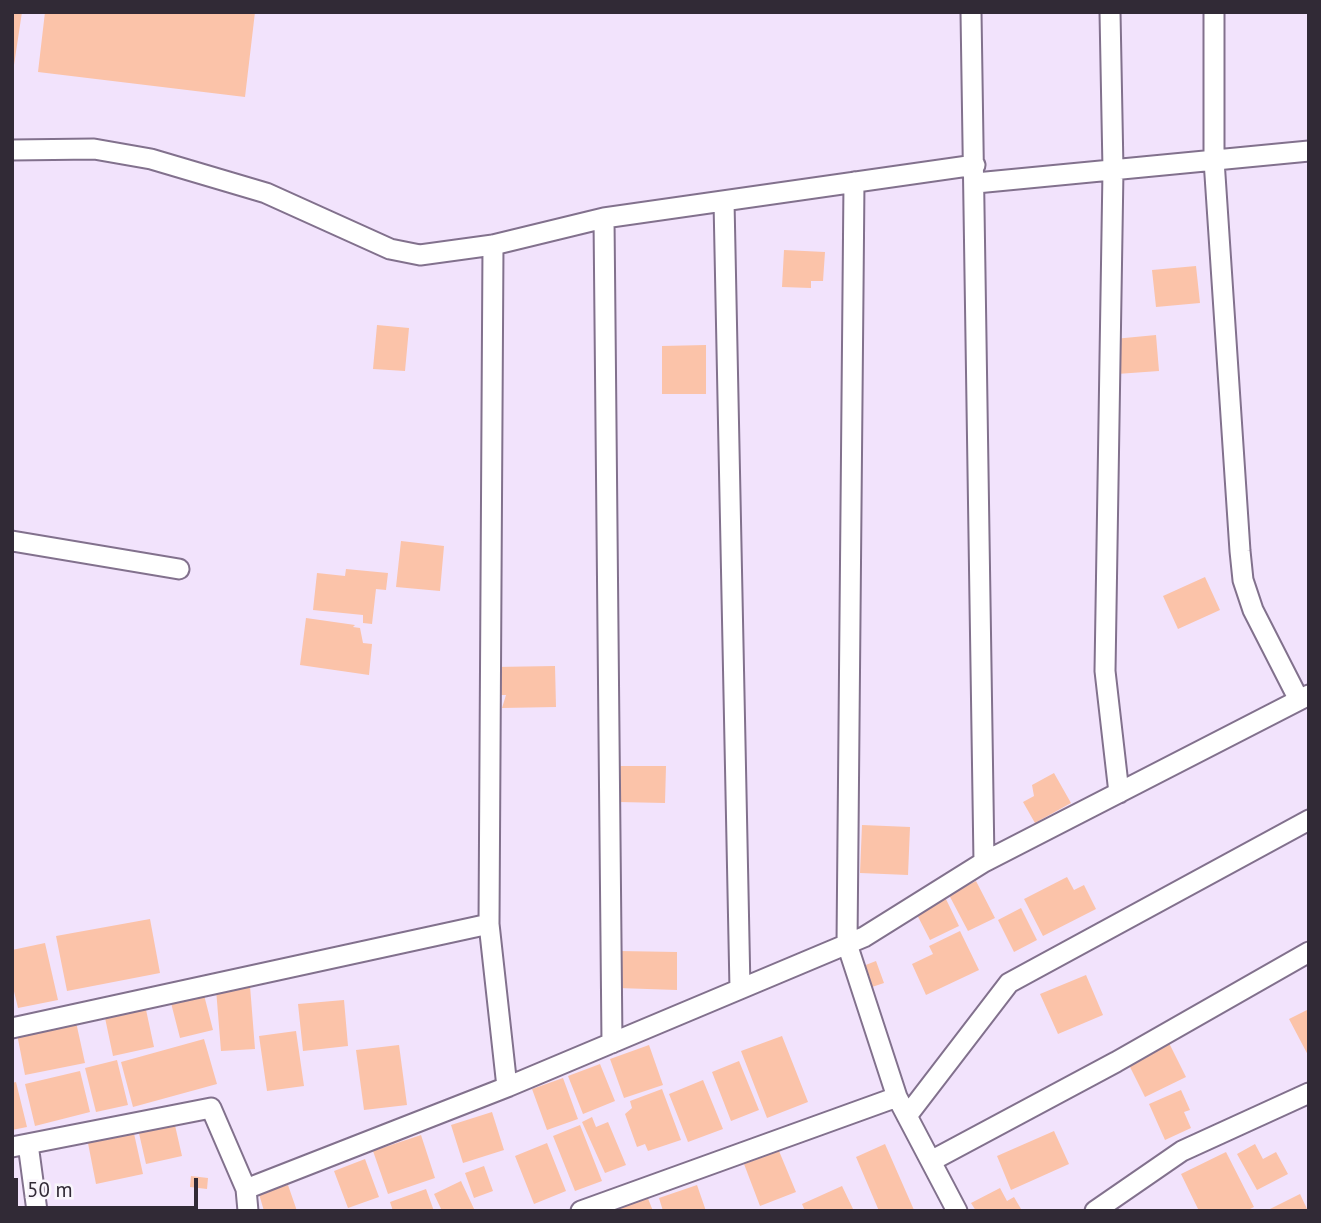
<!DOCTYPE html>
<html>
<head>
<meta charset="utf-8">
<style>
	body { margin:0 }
	#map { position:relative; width:1321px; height:1223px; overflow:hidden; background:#f2e3fc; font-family:"PT Sans",sans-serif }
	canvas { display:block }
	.frame { position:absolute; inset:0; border:14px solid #312a36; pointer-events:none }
	.scale { position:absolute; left:14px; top:1178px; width:184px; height:32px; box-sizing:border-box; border:4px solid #312a36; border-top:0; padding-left:9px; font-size:21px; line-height:24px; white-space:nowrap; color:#312a36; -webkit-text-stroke:5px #f9f5fc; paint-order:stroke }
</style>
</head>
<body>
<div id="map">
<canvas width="1321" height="1223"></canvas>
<div class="frame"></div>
<div class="scale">50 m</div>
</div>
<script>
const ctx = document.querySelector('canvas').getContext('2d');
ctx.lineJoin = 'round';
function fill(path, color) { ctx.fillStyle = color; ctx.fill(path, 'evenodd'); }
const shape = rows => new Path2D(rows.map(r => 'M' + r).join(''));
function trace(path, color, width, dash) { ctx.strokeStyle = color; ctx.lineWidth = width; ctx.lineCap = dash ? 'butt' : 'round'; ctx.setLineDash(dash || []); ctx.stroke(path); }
const building = shape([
	[12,12,22,12,14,65,12,64],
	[45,12,255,12,245,97,38,72],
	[784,250,825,252,823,281,811,281,811,288,782,287],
	[1196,266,1200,303,1156,307,1152,270],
	[377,325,409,328,405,371,373,369],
	[1156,335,1159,371,1117,374,1114,339],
	[706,345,706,394,662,394,662,346],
	[401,541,444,546,440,591,396,587],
	[346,569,388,573,386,590,376,589,372,624,363,623,363,615,313,610,317,573,345,576],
	[1205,577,1220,610,1178,629,1163,596],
	[306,618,355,625,353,627,360,628,363,643,372,644,369,675,300,665],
	[555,666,556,707,502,708,506,695,496,695,495,667],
	[620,766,666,766,665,803,619,802],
	[1054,773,1071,803,1035,823,1023,802,1034,796,1032,785],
	[862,825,910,827,908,875,860,873],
	[1067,877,1074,890,1084,885,1096,909,1043,936,1024,899],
	[976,881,995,918,968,931,949,895],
	[944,895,959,926,930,940,914,909],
	[1021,908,1037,940,1014,952,998,920],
	[150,919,160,973,67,991,56,936],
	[960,931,979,970,926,995,912,964,933,954,929,946],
	[45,943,58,1000,18,1008,12,983,12,950],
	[619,951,677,952,677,990,618,988],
	[876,961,884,983,872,987,863,966],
	[1086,975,1103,1015,1058,1034,1040,994],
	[250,986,255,1049,221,1051,216,989],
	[204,995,213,1030,180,1038,171,1003],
	[344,1000,348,1046,303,1051,298,1004],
	[145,1005,154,1047,113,1056,104,1013],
	[1309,1009,1309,1057,1289,1019],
	[76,1022,85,1063,25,1075,17,1034],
	[296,1031,304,1086,267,1091,259,1036],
	[782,1036,808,1102,767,1118,741,1051],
	[204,1039,217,1084,133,1107,121,1062],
	[1168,1041,1186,1077,1145,1097,1127,1061],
	[399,1045,407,1105,364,1110,356,1050],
	[649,1045,663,1085,624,1098,610,1059],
	[117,1060,128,1105,96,1112,85,1068],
	[739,1061,759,1110,731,1121,712,1072],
	[600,1064,615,1101,583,1114,568,1076],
	[80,1071,90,1112,35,1126,25,1084],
	[563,1078,578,1119,547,1130,532,1089],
	[703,1080,723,1129,688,1142,669,1094],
	[16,1082,27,1127,12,1130,12,1083],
	[662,1089,681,1140,648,1151,645,1144,637,1147,625,1114,632,1108,630,1101],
	[1181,1090,1190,1110,1184,1112,1191,1128,1165,1140,1149,1104],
	[492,1112,504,1150,463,1163,451,1125],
	[592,1117,596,1127,608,1122,626,1165,605,1173,582,1122],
	[174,1121,182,1156,146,1164,138,1129],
	[580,1125,602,1181,575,1191,553,1136],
	[133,1129,143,1174,96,1184,87,1138],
	[1054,1131,1069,1164,1011,1190,997,1156],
	[421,1135,435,1178,388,1194,373,1151],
	[547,1143,566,1191,534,1204,515,1156],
	[885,1144,914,1210,912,1211,879,1211,856,1157],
	[1255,1144,1263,1159,1276,1152,1288,1174,1257,1190,1237,1154],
	[779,1151,796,1192,760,1206,744,1164],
	[1226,1152,1254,1207,1246,1211,1199,1211,1181,1174],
	[365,1159,379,1197,348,1208,334,1171],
	[484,1166,493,1191,474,1198,465,1173],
	[191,1176,208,1178,207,1189,190,1187],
	[461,1181,475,1211,442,1211,434,1194],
	[288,1185,297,1211,264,1211,259,1194],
	[697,1185,706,1211,663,1211,659,1198],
	[842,1186,854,1211,805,1211,802,1204],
	[1000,1188,1007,1201,1014,1197,1021,1209,976,1211,971,1203],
	[426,1189,434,1211,393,1211,390,1202],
	[1300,1194,1308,1211,1266,1211],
	[647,1196,653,1211,616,1211,615,1208]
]);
const minor = shape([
	[1110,12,1113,170,1105,671,1119,793],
	[1214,12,1214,160,1240,551,1243,580,1253,610,1299,700],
	[12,150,94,149,151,159,266,193,390,249,420,255,493,245,604,218,975,165],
	[854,182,847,944,897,1097,957,1211],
	[976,183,1309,151],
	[724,201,740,989],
	[604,218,612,1043],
	[12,541,179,569],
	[984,862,1309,695],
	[489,924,507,1087],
	[12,1028,489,924,493,245],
	[907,1116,1009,983,1309,820],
	[28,1144,37,1211],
	[12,1147,211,1108,246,1189],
	[931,1161,1116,1062,1309,952],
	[248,1211,246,1189,507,1087,864,937,984,862,971,12],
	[581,1211,897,1097],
	[1095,1211,1182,1151,1309,1093]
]);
fill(building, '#fbc3a9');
trace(minor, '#82718d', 23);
trace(minor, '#fff', 19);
</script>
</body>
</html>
